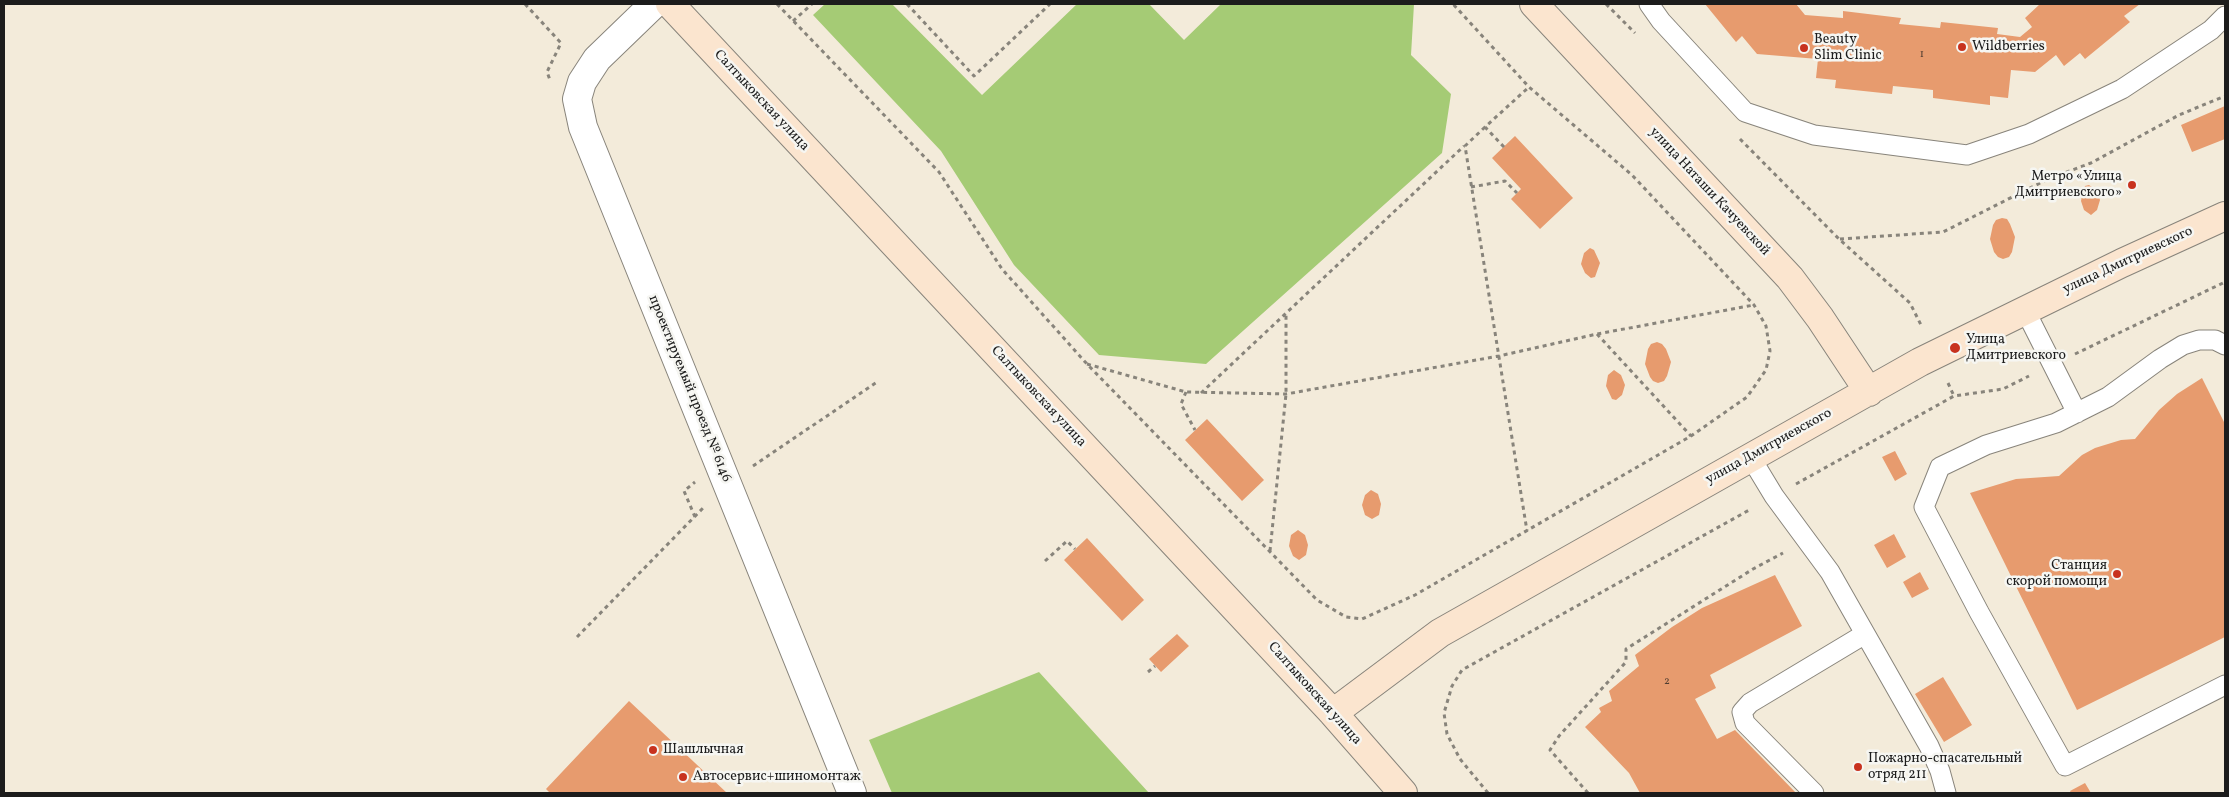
<!DOCTYPE html>
<html>
<head>
<meta charset="utf-8">
<style>
	body { margin:0 }
	#map { position:relative; width:2229px; height:797px; overflow:hidden; background:#f3ebda; font-family:Vollkorn,serif }
	canvas { display:block }
	.frame { position:absolute; inset:0; border:5px solid #1c1c1c; pointer-events:none }
</style>
</head>
<body>
<div id="map">
<canvas width="2229" height="797"></canvas>
<div class="frame"></div>
</div>
<script>
const ctx = document.querySelector('canvas').getContext('2d');
ctx.lineJoin = 'round';
function fill(path, color) { ctx.fillStyle = color; ctx.fill(path, 'evenodd'); }
const shape = rows => new Path2D(rows.map(r => 'M' + r).join(''));
function trace(path, color, width, dash) { ctx.strokeStyle = color; ctx.lineWidth = width; ctx.lineCap = dash ? 'butt' : 'round'; ctx.setLineDash(dash || []); ctx.stroke(path); }
function write(font, color, halo, rows, align = 'center') {
  ctx.font = font + ' Vollkorn,serif'; ctx.lineWidth = 5; ctx.setLineDash([]); ctx.textBaseline = 'middle'; ctx.strokeStyle = halo; ctx.fillStyle = color; for (const [text, x, y, turn = 0] of rows) {
    ctx.save(); ctx.translate(x, y); ctx.rotate((+turn || 0) * Math.PI / 180); ctx.textAlign = isNaN(turn) ? turn : align; if (halo) ctx.strokeText(text, 0, 0); ctx.fillText(text, 0, 0); ctx.restore();
  }
}
const green = shape([
	[825,4,892,4,982,95,1077,4,1149,4,1184,40,1221,4,1414,4,1411,55,1451,94,1442,153,1206,364,1099,355,1014,265,941,151,813,15],
	[1039,672,1149,793,892,793,869,740]
]);
const building = shape([
	[1705,4,1796,4,1805,15,1843,18,1843,11,1901,18,1899,24,1940,28,1941,22,1998,28,1997,34,2020,37,2032,27,2025,18,2040,4,2140,4,2124,16,2130,22,2085,59,2080,53,2064,66,2056,55,2035,72,2011,70,2008,98,1990,96,1990,105,1933,98,1933,90,1893,86,1892,94,1835,88,1836,80,1816,78,1818,59,1757,54,1742,36,1736,42],
	[2225,106,2225,139,2192,152,2181,125],
	[1515,136,1573,198,1540,229,1511,199,1521,189,1492,158],
	[2089,185,2096,190,2100,200,2097,210,2091,215,2084,210,2081,201,2083,190,2085,186],
	[2002,218,2007,219,2010,224,2015,237,2012,252,2009,257,2003,259,1998,257,1994,252,1990,239,1993,225,1996,220],
	[1590,248,1594,250,1600,263,1595,277,1591,278,1585,273,1581,264,1584,253],
	[1657,342,1662,344,1666,349,1671,362,1667,376,1664,381,1658,383,1653,381,1650,377,1645,364,1648,349,1651,344],
	[1614,370,1621,375,1625,385,1622,395,1616,400,1612,399,1606,386,1608,375],
	[2202,378,2225,424,2225,637,2077,710,1970,493,2016,479,2059,476,2082,455,2095,448,2121,440,2135,439,2159,410,2177,394],
	[1207,419,1264,480,1242,501,1185,440],
	[1895,451,1907,474,1895,481,1882,457],
	[1371,490,1378,494,1381,504,1379,515,1372,519,1365,515,1362,505,1365,495],
	[1298,530,1305,535,1308,545,1306,555,1299,560,1293,556,1289,546,1291,535],
	[1894,534,1906,557,1887,568,1874,545],
	[1087,538,1144,600,1122,621,1064,560],
	[1920,572,1929,589,1912,598,1903,582],
	[1775,575,1802,626,1710,675,1716,688,1695,699,1717,739,1735,730,1796,793,1640,793,1629,773,1585,727,1601,712,1599,708,1612,701,1609,691,1639,666,1635,655,1672,627,1702,608],
	[1177,634,1189,646,1161,672,1149,659],
	[1943,677,1972,725,1944,742,1915,694],
	[629,701,727,793,550,793,546,789],
	[2085,783,2091,793,2071,793,2070,791]
]);
const path = shape([
	[525,4,561,43,547,72,550,80],
	[777,4,939,172,1002,269,1087,364,1317,600,1346,617,1362,619,1415,595,1691,436,1747,397,1766,370,1770,351,1766,326,1754,305,1632,175,1529,87,1453,4],
	[907,4,974,76,1050,4],
	[1606,4,1635,33],
	[793,21,812,4],
	[1485,127,1465,146,1527,531],
	[1740,139,1839,239,1910,303,1922,327],
	[1504,147,1485,127,1529,87],
	[1471,187,1505,181,1517,193],
	[1840,239,1943,232,2048,179,2091,163,2179,115,2225,96],
	[1597,334,1691,436],
	[2075,354,2225,282],
	[1087,364,1186,392,1286,394,1499,356,1597,334,1754,305],
	[1948,383,1954,396],
	[1186,392,1181,404,1195,430],
	[1201,393,1464,146],
	[753,466,877,382],
	[1796,484,1954,396,2003,389,2029,376],
	[695,517,684,491,695,482],
	[1270,551,1286,394,1286,315],
	[1045,561,1067,541,1075,549],
	[577,637,704,507],
	[1148,672,1155,666],
	[1488,793,1460,759,1447,734,1444,713,1452,686,1462,670,1751,509],
	[1588,793,1550,750,1559,736,1626,662,1626,649,1753,569,1783,553]
]);
const lane = shape([
	[1649,4,1661,21,1745,112,1814,135,1967,155,2029,134,2122,89,2211,30,2225,16],
	[2025,310,2077,413],
	[2225,345,2215,340,2199,340,2183,345,2160,359,2108,397,2056,423,1986,445,1940,467,1924,507,1979,612,2065,766,2225,685],
	[1751,458,1774,496,1830,572,1929,746,1940,771,1946,793],
	[1814,793,1745,723,1742,712,1750,703,1865,634]
]);
const street = shape([
	[654,4,597,59,582,82,577,99,583,127,852,793]
]);
const secondary = shape([
	[670,4,1333,713,1403,793],
	[1534,4,1790,278,1820,318,1869,392],
	[1333,713,1440,633,1920,362,2122,263,2225,216]
]);
const markers = [
	[1962,47,5,"#c8321e"],
	[1804,48,5,"#c8321e"],
	[2132,185,5,"#c8321e"],
	[1955,348,6,"#c8321e"],
	[2117,574,5,"#c8321e"],
	[653,750,5,"#c8321e"],
	[1858,767,5,"#c8321e"],
	[683,777,5,"#c8321e"]
];
const numberNames = [
	["1",1922,55],
	["2",1667,682]
];
const poiNames = [
	["Beauty",1814,40],
	["Slim Clinic",1814,56],
	["Wildberries",1972,47],
	["Метро «Улица",2122,177,"right"],
	["Дмитриевского»",2122,193,"right"],
	["Улица",1966,340],
	["Дмитриевского",1966,356],
	["Станция",2107,566,"right"],
	["скорой помощи",2107,582,"right"],
	["Шашлычная",663,750],
	["Пожарно-спасательный",1868,759],
	["отряд 211",1868,775],
	["Автосервис+шиномонтаж",693,777]
];
const streetNames = [
	["Салтыковская улица",761,101,47],
	["улица Наташи Качуевской",1709,192,47],
	["улица Дмитриевского",2128,261,-25],
	["проектируемый проезд № 6146",689,389,68],
	["Салтыковская улица",1038,397,47],
	["улица Дмитриевского",1769,447,-29],
	["Салтыковская улица",1314,694,48]
];
fill(green, '#a5cb75');
fill(building, '#e79b6e');
trace(lane, '#88847b', 21);
trace(street, '#88847b', 30);
trace(secondary, '#88847b', 30);
trace(path, '#88847b', 3, [4, 4]);
trace(lane, '#fff', 19);
trace(street, '#fff', 28);
trace(secondary, '#fbe5cf', 28);
for (const [x, y, r, color] of markers) { const dot = new Path2D(); dot.arc(x, y, r, 0, 2 * Math.PI); ctx.fillStyle = color; ctx.fill(dot); trace(dot, '#f6f6f2', 2); }
write('11px', '#4f3c30', null, numberNames);
write('14px', '#1c1c1c', '#f6f6f2', poiNames, 'left');
write('14px', '#1c1c1c', '#f6f6f2', streetNames);
</script>
</body>
</html>
